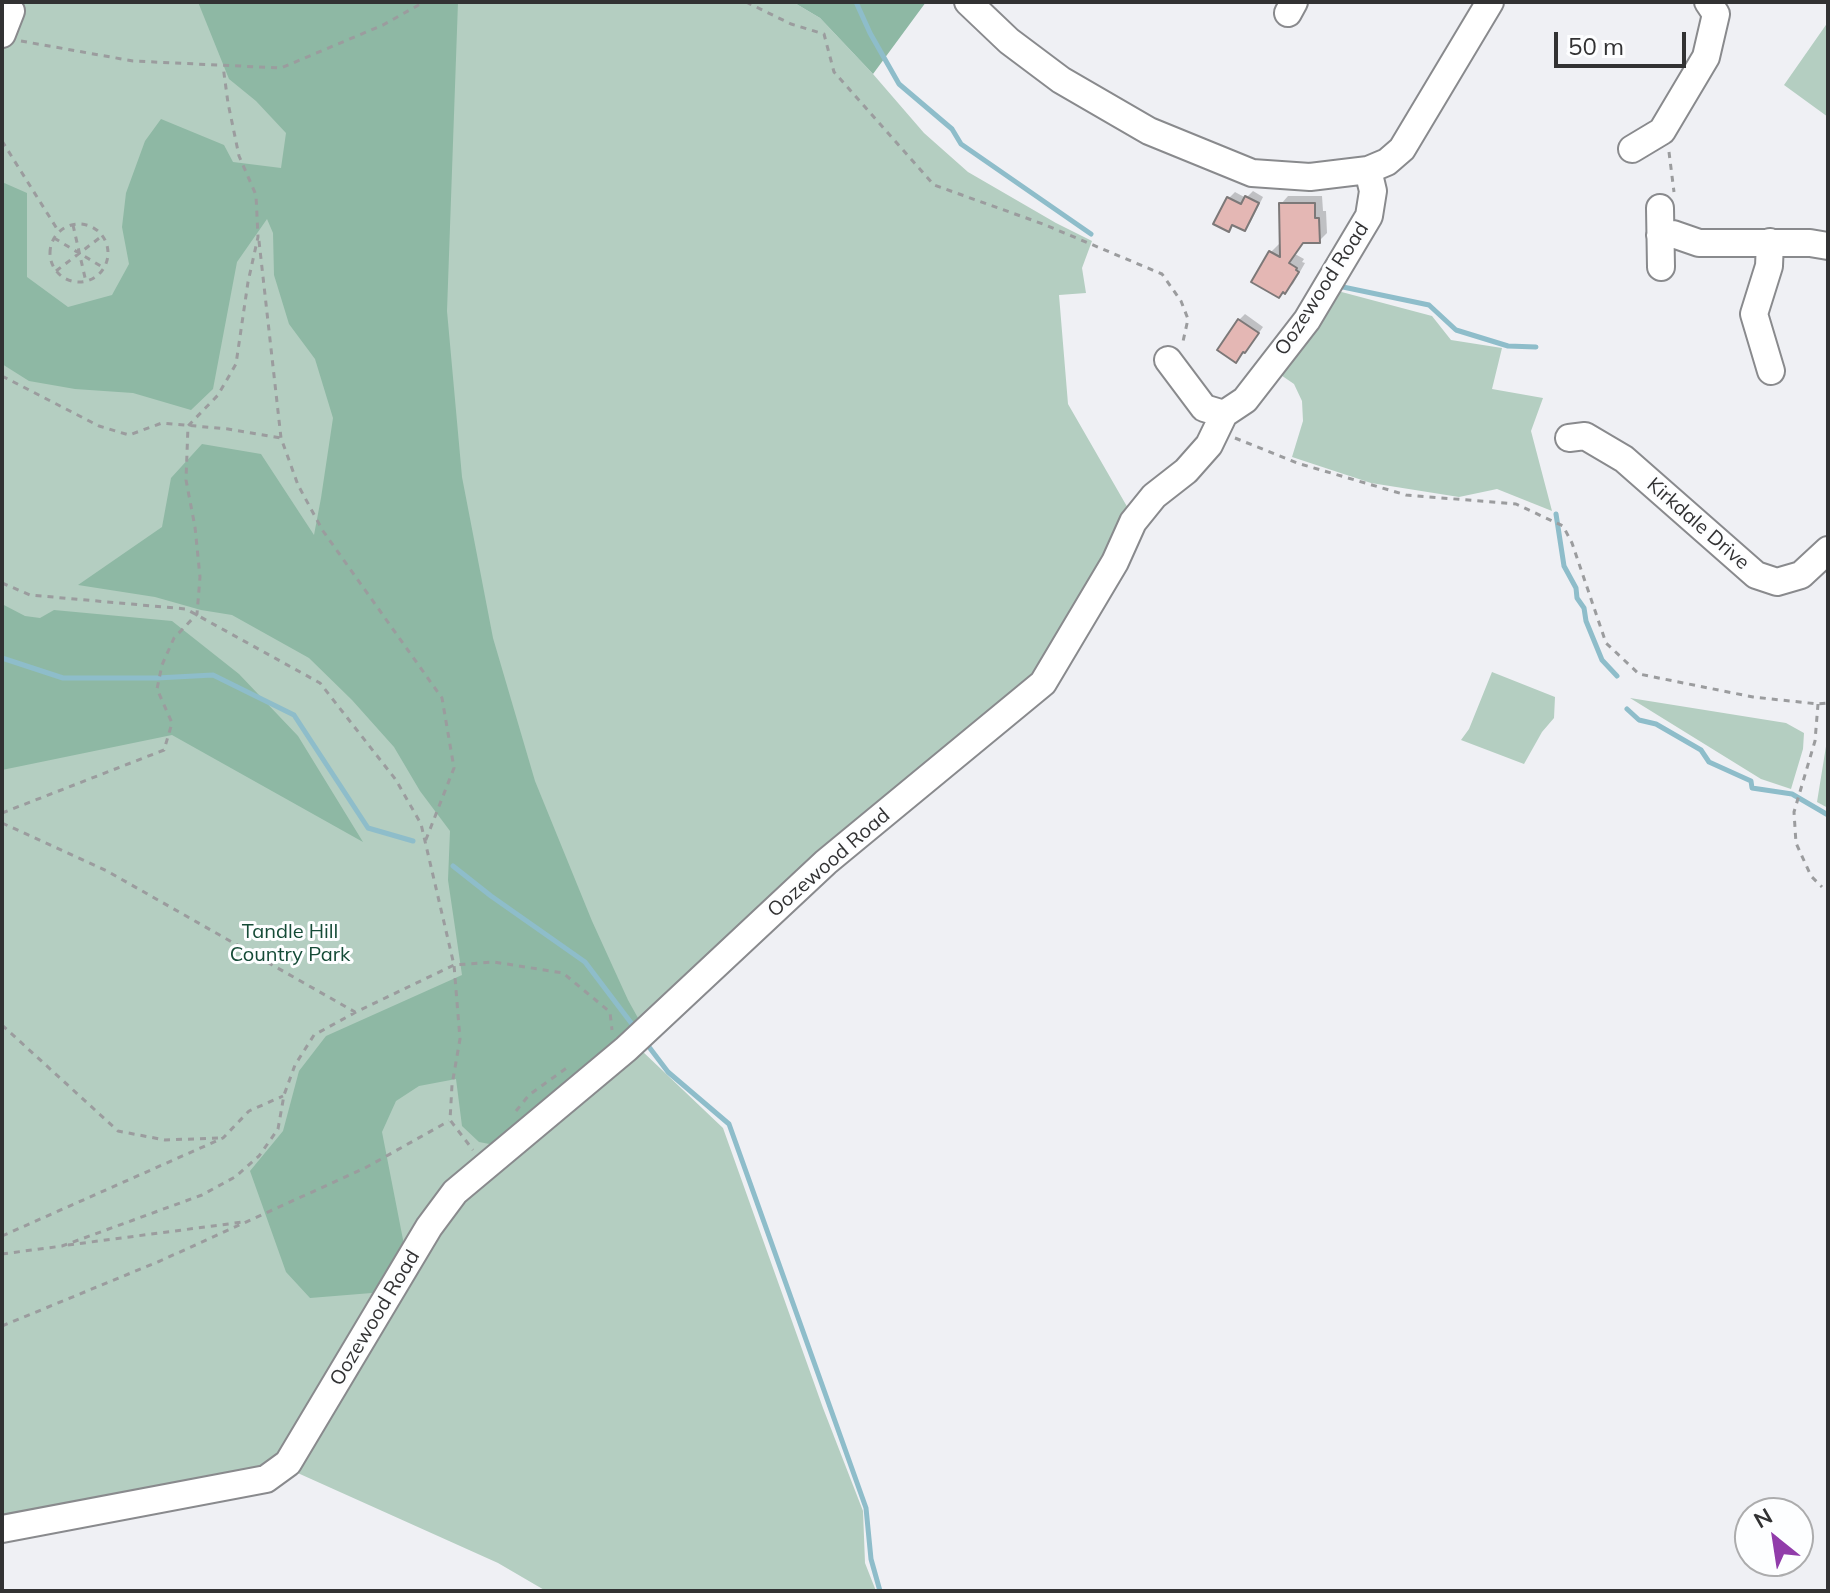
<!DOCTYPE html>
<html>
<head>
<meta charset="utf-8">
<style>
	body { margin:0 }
	#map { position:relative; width:1830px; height:1593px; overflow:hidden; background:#eff0f4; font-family:Mulish,sans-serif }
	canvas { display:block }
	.frame { position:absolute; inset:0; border:4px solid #323233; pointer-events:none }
	.north { position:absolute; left:1734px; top:1497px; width:80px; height:80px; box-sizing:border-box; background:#fdfeff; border:2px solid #acacad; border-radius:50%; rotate:330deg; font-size:22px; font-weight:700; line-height:32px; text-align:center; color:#323233 }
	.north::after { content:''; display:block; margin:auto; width:28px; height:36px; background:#913caa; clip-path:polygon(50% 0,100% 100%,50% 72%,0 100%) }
	.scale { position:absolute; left:1554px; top:32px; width:132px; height:36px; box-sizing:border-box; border:4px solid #323233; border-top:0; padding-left:10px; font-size:24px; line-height:28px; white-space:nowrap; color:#323233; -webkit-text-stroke:6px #fdfeff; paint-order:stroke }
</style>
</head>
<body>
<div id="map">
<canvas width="1830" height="1593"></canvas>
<div class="frame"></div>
<div class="north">N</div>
<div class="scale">50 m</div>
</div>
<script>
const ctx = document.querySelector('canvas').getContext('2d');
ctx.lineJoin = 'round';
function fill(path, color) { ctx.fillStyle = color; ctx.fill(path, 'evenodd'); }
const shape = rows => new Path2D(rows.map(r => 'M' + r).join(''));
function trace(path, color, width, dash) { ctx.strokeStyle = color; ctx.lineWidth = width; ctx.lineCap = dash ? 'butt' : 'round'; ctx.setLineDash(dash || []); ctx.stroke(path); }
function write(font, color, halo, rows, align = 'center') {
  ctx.font = font + ' Mulish,sans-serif'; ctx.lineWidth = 6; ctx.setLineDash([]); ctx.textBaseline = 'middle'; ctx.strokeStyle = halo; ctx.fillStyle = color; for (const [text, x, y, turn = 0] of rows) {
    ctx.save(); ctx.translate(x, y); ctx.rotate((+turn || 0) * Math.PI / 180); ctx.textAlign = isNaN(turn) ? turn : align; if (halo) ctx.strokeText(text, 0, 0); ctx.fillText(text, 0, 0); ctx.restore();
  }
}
const green = shape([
	[2,2,793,2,820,18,873,74,924,133,968,172,1056,223,1092,241,1082,268,1086,293,1059,295,1068,404,1129,510,1054,653,1013,696,622,1047,480,1162,274,1465,2,1523],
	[1828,22,1828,117,1784,85],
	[1334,290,1432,316,1451,340,1502,348,1492,389,1543,398,1531,431,1552,511,1497,489,1459,497,1371,483,1292,457,1303,421,1302,401,1294,384,1275,371],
	[1492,672,1555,697,1554,718,1542,732,1524,764,1461,740,1469,729],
	[1630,698,1786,723,1804,733,1803,749,1791,789,1761,779],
	[1828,734,1828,808,1817,802],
	[641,1050,723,1128,823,1408,863,1511,865,1563,876,1591,546,1591,498,1563,291,1470,454,1208]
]);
const forest = shape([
	[198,2,458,2,447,311,462,477,493,638,535,781,592,921,628,1000,643,1027,500,1146,479,1142,462,1126,456,1079,419,1086,396,1101,382,1132,406,1255,384,1292,310,1298,286,1272,250,1171,283,1131,299,1071,326,1036,462,975,448,880,450,831,420,791,394,747,352,700,309,658,232,615,201,610,155,597,78,585,162,527,171,478,202,444,261,454,314,535,321,498,333,418,315,359,289,324,274,275,273,233,267,219,237,262,213,389,191,410,133,393,75,389,29,381,2,364,2,182,27,193,27,277,68,307,112,295,129,264,122,227,126,193,145,141,161,119,224,145,233,162,281,168,286,133,256,101,229,79],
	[793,2,926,2,873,74,820,18],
	[2,604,25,616,40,618,54,610,172,621,239,674,298,736,363,842,172,735,2,770]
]);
const shadow = shape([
	[1253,191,1263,197,1250,223,1244,229,1234,224,1228,230,1229,198,1235,192,1246,198],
	[1288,196,1322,196,1323,211,1326,211,1327,233,1319,241,1305,241,1295,254,1304,259,1302,262,1305,263,1293,284,1285,291,1254,282,1271,252,1279,244,1281,246,1281,204],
	[1245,314,1263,327,1251,344,1236,361,1239,320]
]);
const stream = shape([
	[856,2,870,33,899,84,952,129,961,144,1091,234],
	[1343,287,1429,305,1456,330,1508,346,1536,347],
	[1556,514,1564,566,1576,588,1577,598,1584,608,1586,621,1602,660,1617,676],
	[2,658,63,678,157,678,213,675,294,715,368,828,413,841],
	[1627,709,1639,720,1656,724,1701,750,1709,762,1751,781,1752,788,1792,794,1828,815],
	[453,866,491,896,585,962,635,1028],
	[646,1043,668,1072,729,1124,866,1508,871,1559,880,1591]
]);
const building = shape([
	[1245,196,1259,203,1245,231,1232,225,1229,232,1213,224,1227,197,1241,204,1245,196],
	[1279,203,1315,203,1315,218,1319,218,1320,243,1303,243,1289,263,1297,268,1296,270,1299,272,1285,294,1283,292,1279,298,1251,282,1269,251,1280,257,1279,203],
	[1238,319,1259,333,1245,353,1243,352,1236,363,1217,350,1238,319]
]);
const path = shape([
	[746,2,791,24,824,34,834,72,934,185,1043,224,1162,274,1181,301,1188,319,1182,346],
	[21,41,133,61,281,68,383,25,424,2],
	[2,141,59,232],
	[1669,152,1674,192],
	'50 253a29 29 0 1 1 58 0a29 29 0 1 1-58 0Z',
	[73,225,86,282],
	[54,238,104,268],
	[259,241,281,438,298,485,323,531,442,698,454,768,425,842],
	[56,271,102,236],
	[2,376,99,426,129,435,162,423,228,429,281,438],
	[1235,438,1297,463,1406,495,1516,504,1563,526,1572,543,1606,643,1639,674,1753,697,1818,704,1828,703],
	[2,583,30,595,186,609,320,683,396,780,421,824,454,965,460,1039,452,1085,450,1120,473,1150],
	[1818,704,1815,741,1794,812,1796,843,1811,876,1822,887],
	[2,813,164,750,172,723,157,689,162,665,174,638,197,614,200,577,195,527,186,480,188,426,218,395,236,364,248,282,258,237,256,195,239,156,228,103,223,66],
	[2,823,107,871,355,1012],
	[2,1025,118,1131,165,1140,219,1138],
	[516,1111,529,1095,568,1067],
	[2,1236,223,1138,249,1111,283,1096],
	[68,1245,243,1222],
	[2,1254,62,1246,202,1195,235,1177,259,1156,278,1129,284,1095,295,1065,314,1035,356,1012,454,965,494,962,563,973,610,1012,612,1030],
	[2,1326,160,1261,365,1168,449,1121]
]);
const minor = shape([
	[968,2,1009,41,1061,80,1149,131,1252,173,1310,177,1368,170],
	[1288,13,1294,2],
	[2,34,11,11],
	[1632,149,1662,131,1706,57,1716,14,1708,2],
	[1660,208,1661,267],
	[1660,235,1673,234,1699,243,1810,243,1828,246],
	[1770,242,1769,266,1754,314,1771,371],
	[1168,360,1204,408,1224,414],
	[1569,438,1585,436,1624,459,1756,575,1777,582,1801,575,1828,550],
	[2,1529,266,1479,288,1463,429,1227,455,1192,626,1049,826,862,1043,683,1115,562,1133,522,1154,496,1186,471,1209,445,1224,414,1245,400,1307,320,1369,216,1373,191,1368,170,1387,162,1402,149,1490,2]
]);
const streetNames = [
	["Oozewood Road",1322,289,-57],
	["Kirkdale Drive",1698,524,41],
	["Oozewood Road",829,863,-41],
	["Oozewood Road",375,1318,-59]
];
const parkNames = [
	["Tandle Hill",290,932],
	["Country Park",290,955]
];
fill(green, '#b4cec1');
fill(forest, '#8eb8a4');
fill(shadow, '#0003');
trace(stream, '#8ebdca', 5);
fill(building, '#e4b7b4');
trace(building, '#7c7878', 2);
trace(minor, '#898a8d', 30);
trace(path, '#9b9c9e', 3, [6, 6]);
trace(minor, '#fff', 26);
write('20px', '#323233', '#fdfeff', streetNames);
write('20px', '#154b37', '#fdfeff', parkNames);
</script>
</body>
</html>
